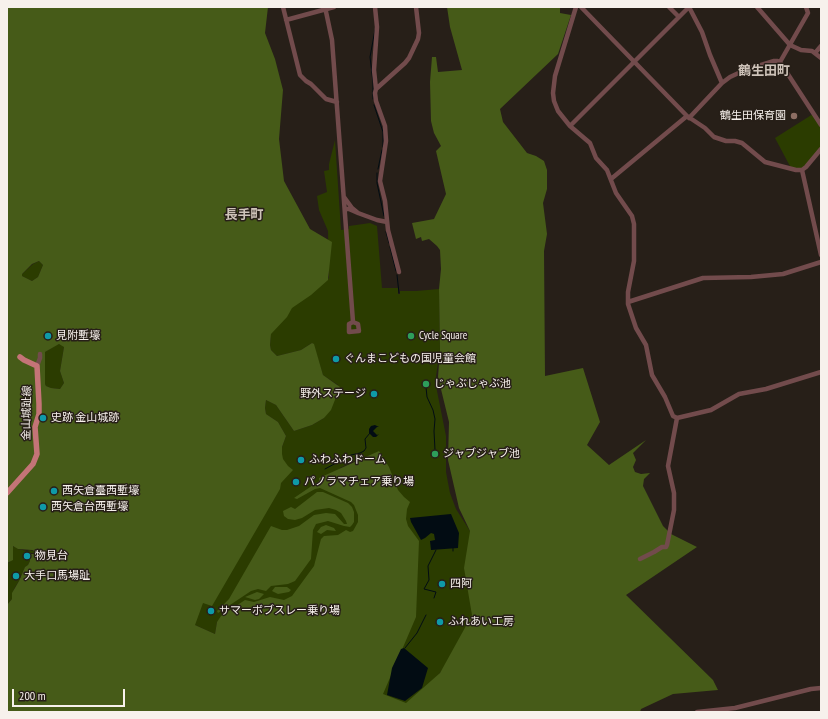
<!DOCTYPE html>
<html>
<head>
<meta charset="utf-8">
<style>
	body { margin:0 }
	#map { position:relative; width:828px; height:719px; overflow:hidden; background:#271f18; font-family:"PT Sans Narrow",sans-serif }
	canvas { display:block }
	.frame { position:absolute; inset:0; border:8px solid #f7f1ec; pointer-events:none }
	.scale { position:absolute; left:12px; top:689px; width:113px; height:18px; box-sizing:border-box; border:2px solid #f7f1ec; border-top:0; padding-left:5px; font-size:12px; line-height:14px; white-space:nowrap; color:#f7f1ec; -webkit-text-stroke:3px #271f18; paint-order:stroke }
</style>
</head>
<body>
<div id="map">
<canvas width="828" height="719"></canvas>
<div class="frame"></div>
<div class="scale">200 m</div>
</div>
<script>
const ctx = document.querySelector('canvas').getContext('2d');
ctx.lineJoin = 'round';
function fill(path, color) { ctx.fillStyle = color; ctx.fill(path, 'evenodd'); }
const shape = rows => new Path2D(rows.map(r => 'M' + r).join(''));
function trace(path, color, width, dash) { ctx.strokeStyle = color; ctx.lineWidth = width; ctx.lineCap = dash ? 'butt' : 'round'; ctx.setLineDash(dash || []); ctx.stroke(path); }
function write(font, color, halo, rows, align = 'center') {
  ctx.font = font + ' "PT Sans Narrow","Noto Sans JP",sans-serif'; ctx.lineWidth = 3; ctx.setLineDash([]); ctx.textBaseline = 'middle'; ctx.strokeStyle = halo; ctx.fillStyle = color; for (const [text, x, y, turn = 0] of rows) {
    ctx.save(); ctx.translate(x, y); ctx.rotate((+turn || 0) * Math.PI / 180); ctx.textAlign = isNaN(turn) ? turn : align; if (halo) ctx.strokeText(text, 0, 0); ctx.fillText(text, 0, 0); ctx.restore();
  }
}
const green = shape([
	[813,114,821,125,821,148,805,169,792,170,775,138],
	[335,140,341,230,349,229,349,226,370,223,377,226,382,288,398,288,398,294,400,294,400,291,416,291,439,289,440,350,436,376,437,391,446,436,446,472,450,493,456,509,470,531,479,622,410,712,373,706,363,457,340,468,354,500,361,509,361,525,320,561,290,601,217,622,215,634,195,625,179,556,282,447,286,436,278,422,266,414,265,408,266,400,276,405,294,431,312,425,324,418,338,385,323,375,313,344,312,343,301,350,277,356,271,350,270,345,271,334,274,320,316,289,329,278,328,231,319,210,317,196,327,192,324,171,329,170,329,164],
	[39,261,43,265,38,277,32,281,22,276,22,274,33,264],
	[58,344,63,345,64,347,60,371,64,383,60,389,51,388,46,386,45,384,45,352],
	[14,546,18,549,27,551,30,550,42,554,31,553,30,561,28,565,25,567,19,581,14,589,12,599,7,605,7,563,10,562,13,552,12,548]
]);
const forest = shape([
	[7,7,268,7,265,33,275,59,283,90,279,139,284,181,310,229,332,242,328,280,311,295,292,308,287,317,271,334,270,345,271,350,277,356,301,350,312,343,314,344,323,375,340,387,331,410,324,418,312,425,294,431,276,405,266,400,265,408,266,414,278,422,286,436,282,447,282,454,283,459,288,466,293,470,281,483,280,489,212,606,203,603,195,625,215,634,217,622,221,616,245,600,254,602,270,597,284,600,292,596,314,566,321,539,324,536,338,535,346,530,350,532,353,531,358,522,358,515,354,505,351,502,320,488,315,489,297,499,294,498,319,481,319,478,379,451,389,467,398,490,404,497,410,502,407,509,406,519,408,526,419,541,416,617,383,694,406,703,440,673,472,615,464,568,470,531,459,508,448,460,449,422,438,377,440,350,439,289,441,269,440,250,437,246,429,239,422,241,421,237,416,239,412,223,434,219,446,194,436,151,441,146,434,133,431,121,430,82,432,57,436,57,438,72,462,70,450,27,447,7,560,7,560,13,571,15,558,54,500,109,503,122,527,153,536,156,544,161,547,170,547,189,543,203,547,234,544,251,545,376,583,368,600,422,587,445,609,465,646,440,633,453,636,460,633,467,635,472,641,474,650,473,644,479,643,486,663,526,671,534,697,547,626,595,713,680,718,690,673,694,641,709,640,712,7,712,7,605,12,599,12,593,19,581,25,567,28,565,30,561,30,554,42,554,32,550,18,549,13,546,13,560,7,563],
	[39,261,43,265,38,277,32,281,22,276,22,274,32,264],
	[59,344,64,347,60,371,64,383,60,389,51,388,46,386,45,384,45,352],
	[317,492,323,492,348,503,352,507,354,512,354,522,352,525,350,527,344,526,328,521,316,524,313,530,311,559,295,581,288,584,271,586,266,591,258,589,251,591,218,613,217,611,229,599,271,526,282,530,287,530,299,526,314,515,326,513,335,514,344,524,347,524,346,521,341,513,336,510,329,508,315,510,302,518,295,520,288,519,284,516,283,511,291,507,295,509],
	[326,525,334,528,336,531,327,530,321,534,317,532,321,527],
	[275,587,287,587,291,590,289,592,278,594,272,591],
	[257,592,264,594,259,599,255,600,245,597]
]);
const water = shape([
	[375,425,379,427,377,427,373,431,377,435,379,434,376,437,373,437,369,433,369,429,371,426],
	[451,514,459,533,458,548,431,550,430,541,435,540,434,534,431,533,425,538,421,540,411,522,410,518],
	[404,648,428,668,422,688,405,701,387,695,392,668,401,649]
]);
const stream = shape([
	[373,99,373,82,370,57,375,30],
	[374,105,383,132,383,147],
	[378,169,382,150],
	[377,173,377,183,384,216],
	[386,232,389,243],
	[390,247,396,271],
	[397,275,399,293],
	[426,387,427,397,433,410,435,419,434,431,435,450],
	[325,469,351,455,360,453,364,451,366,448,365,439,370,433],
	[453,551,453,548],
	[434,598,436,592,424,589,429,580,428,566,436,550],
	[405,648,417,633,426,615]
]);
const minor = shape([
	[283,7,300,75,306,81,311,84,326,99,337,102],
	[325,7,332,40,353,322],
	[375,7,377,27,374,70,376,89],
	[576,7,555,76,553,93,554,101,558,111,570,126,590,143,596,158,607,170,616,193,632,216,634,224,634,261,628,292,628,304,636,328,646,345,652,375,665,397,673,416,677,418],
	[581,7,687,116,705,128,714,137,726,141,735,141,742,143,765,162,796,170,802,170,806,167,821,149],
	[669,7,679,17],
	[689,7,702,32,710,55,722,83],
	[757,7,790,45,801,50,812,51,821,58],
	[286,20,334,7],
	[815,53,821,46],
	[780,62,808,13,806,7],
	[689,118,722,83,730,77,745,70,774,61,777,61,780,62,821,125],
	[570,126,689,7],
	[802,170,821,255],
	[611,179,687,116],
	[344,197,352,208,358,213,349,209,345,209],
	[358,213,377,220,387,222],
	[399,272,388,230,385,201,380,181,386,141,385,126,376,101,375,93,376,89,405,63,409,58,418,39,419,33,416,7],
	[628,302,703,278,751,277,783,274,821,262],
	[353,322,358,324,359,331,349,332,349,324,353,322],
	[37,366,40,358,40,354],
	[677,418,711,410,739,394,766,389,821,372],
	[640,559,654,552,662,547,666,547,667,545,674,510,674,493,668,466,677,418],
	[697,712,735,708,811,689,821,688]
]);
const major = shape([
	[7,493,33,464,37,454,35,427,39,414,39,404,37,366,24,360,20,357]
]);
const markers = [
	[794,116,4,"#8d6e63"],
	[48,336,4,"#0f9aa8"],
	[411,336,4,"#2e9e5b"],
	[336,359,4,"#0f9aa8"],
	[426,384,4,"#2e9e5b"],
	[374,394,4,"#0f9aa8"],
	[43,418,4,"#0f9aa8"],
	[435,454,4,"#2e9e5b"],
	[301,460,4,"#0f9aa8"],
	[296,482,4,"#0f9aa8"],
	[54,491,4,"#0f9aa8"],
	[43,507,4,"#0f9aa8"],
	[27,556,4,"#0f9aa8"],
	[16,576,4,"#0f9aa8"],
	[442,584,4,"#0f9aa8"],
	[211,611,4,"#0f9aa8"],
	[440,622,4,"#0f9aa8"]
];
const poiNames = [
	["鶴生田保育園",786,116,"right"],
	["見附塹壕",56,336],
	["Cycle Square",419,336],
	["ぐんまこどもの国児童会館",344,359],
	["じゃぶじゃぶ池",434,384],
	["野外ステージ",366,394,"right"],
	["史跡 金山城跡",51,418],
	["ジャブジャブ池",443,454],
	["ふわふわドーム",309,460],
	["パノラマチェア乗り場",304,482],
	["西矢倉臺西塹壕",62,491],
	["西矢倉台西塹壕",51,507],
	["物見台",35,556],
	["大手口馬場趾",24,576],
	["四阿",450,584],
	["サマーボブスレー乗り場",219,611],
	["ふれあい工房",448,622]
];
const streetNames = [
	["金山城趾線",27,413,-89]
];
const quarterNames = [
	["鶴生田町",764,71],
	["長手町",244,215]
];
fill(green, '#2b3c00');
fill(forest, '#465b18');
fill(water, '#020c13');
trace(stream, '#020c13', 1);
trace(minor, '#724b4c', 4.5);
trace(major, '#c47477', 5.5);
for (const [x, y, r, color] of markers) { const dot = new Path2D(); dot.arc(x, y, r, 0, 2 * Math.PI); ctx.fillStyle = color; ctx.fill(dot); trace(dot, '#271f18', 1.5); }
write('11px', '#f7f1ec', '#271f18', poiNames, 'left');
write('11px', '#f7f1ec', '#271f18', streetNames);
write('bold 13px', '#cec3b9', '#271f18', quarterNames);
</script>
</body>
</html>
